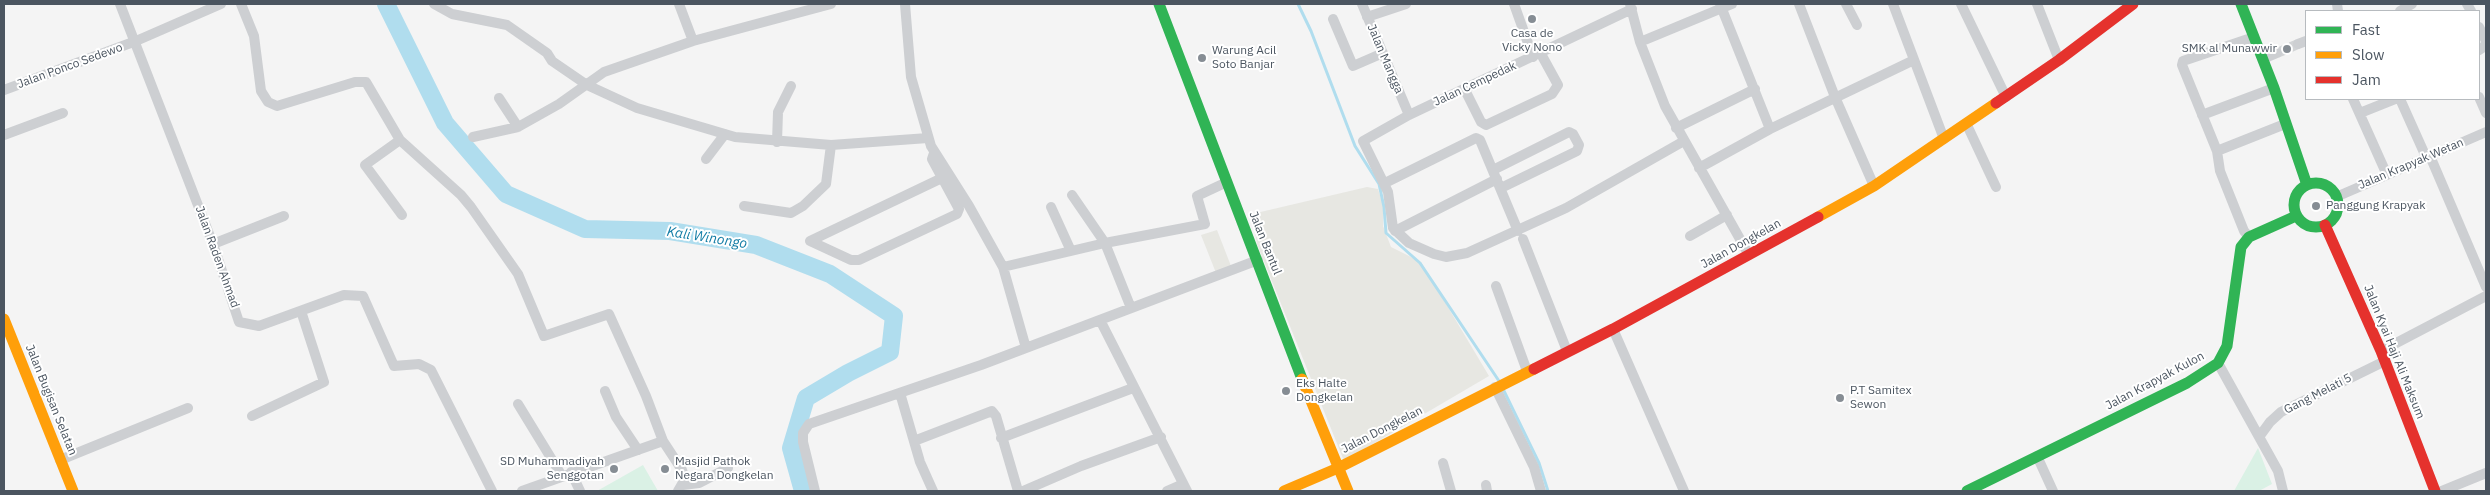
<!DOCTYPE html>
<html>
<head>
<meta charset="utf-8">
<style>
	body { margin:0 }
	#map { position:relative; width:2490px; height:495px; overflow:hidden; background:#f4f4f4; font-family:"IBM Plex Sans",sans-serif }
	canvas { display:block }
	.frame { position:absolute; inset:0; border:5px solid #4b5560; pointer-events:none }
	.legend { position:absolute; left:2305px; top:10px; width:175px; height:90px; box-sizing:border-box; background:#fff; border:1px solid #b7bbbf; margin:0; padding:6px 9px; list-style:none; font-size:15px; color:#4b5560 }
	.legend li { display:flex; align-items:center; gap:10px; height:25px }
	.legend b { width:25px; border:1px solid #b7bbbf }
</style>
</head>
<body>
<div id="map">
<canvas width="2490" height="495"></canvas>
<div class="frame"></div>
<ul class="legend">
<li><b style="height:6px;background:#30b455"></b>Fast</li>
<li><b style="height:6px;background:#ff9f0a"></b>Slow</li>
<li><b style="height:6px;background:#e5322d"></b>Jam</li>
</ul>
</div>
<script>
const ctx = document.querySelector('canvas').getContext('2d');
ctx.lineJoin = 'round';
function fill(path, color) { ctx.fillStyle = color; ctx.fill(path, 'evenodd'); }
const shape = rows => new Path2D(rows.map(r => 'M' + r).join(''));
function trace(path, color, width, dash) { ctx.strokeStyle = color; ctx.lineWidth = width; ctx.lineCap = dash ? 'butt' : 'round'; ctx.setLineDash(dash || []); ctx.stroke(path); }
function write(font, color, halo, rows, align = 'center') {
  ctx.font = font + ' "IBM Plex Sans",sans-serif'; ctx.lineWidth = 4; ctx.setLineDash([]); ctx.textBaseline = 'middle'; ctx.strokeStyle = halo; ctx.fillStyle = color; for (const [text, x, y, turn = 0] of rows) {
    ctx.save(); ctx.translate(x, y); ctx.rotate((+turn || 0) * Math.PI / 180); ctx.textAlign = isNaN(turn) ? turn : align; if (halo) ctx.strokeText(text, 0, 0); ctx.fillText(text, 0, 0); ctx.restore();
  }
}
const commercial = shape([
	[1367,187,1378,189,1383,205,1383,226,1391,247,1421,262,1489,376,1344,461,1257,244,1252,214],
	[1217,230,1231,266,1216,273,1201,235]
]);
const green = shape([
	[2258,448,2272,484,2259,491,2234,491],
	[643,465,658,491,597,491]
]);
const stream = shape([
	[1298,4,1311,31,1355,146,1379,184,1384,207,1386,233,1420,263,1499,381],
	[1503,389,1539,463,1548,491]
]);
const river = shape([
	[386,4,445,123,506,194,585,229,670,231,756,245,830,274,894,316,890,352,848,373,806,398,791,448,803,491]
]);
const streetTunnel = shape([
	[2277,53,2298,44]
]);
const street = shape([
	[120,4,213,244,239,322,259,326,344,295,363,296,394,366,419,364,431,370,492,491],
	[241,4,254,36,261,91,268,102,277,106,355,82,366,82,400,140,461,195,471,207,518,274,544,336,609,314,646,396,663,441,682,470,685,479,678,491],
	[434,4,452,14,507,25,547,53,552,61,587,85,637,108,735,137,831,145,928,138],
	[679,4,693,41],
	[905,4,911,77,931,146,969,206,1003,267,1026,348],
	[1362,4,1409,115],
	[1514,4,1533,57],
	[1630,4,1640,42,1665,106,1749,255],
	[1720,4,1770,129],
	[1799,4,1835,97,1874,186],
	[1846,4,1857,25],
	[1893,4,1944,139],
	[1961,4,2006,97],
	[2037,4,2059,60],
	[2337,4,2338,11],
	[2467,4,2471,11],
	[1632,9,1409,115,1363,141,1388,192,1393,228,1409,243,1434,254,1446,257,1467,253,1566,208,1684,141],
	[2400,11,2412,4],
	[1367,17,1406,4],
	[1333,19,1353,66,1383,53],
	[2479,27,2486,41,2485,46,2479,50],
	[1640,42,1732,4],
	[2298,44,2306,41],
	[2263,59,2277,53],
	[4,90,136,41,221,4],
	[1465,90,1481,122,1486,125,1552,94,1558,85,1541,54],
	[2479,97,2486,113],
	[499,98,518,127],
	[2353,99,2387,175],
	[2400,99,2426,157],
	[2360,113,2395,99],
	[2202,115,2274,88],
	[1967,125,1996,187],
	[1676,128,1755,89],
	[4,135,63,113],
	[473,137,518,127,559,104,604,72,693,41,831,4],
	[400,140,365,165,402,215],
	[777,142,778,112,791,86],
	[2217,151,2285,124],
	[934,153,932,159,959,209,957,214,859,260,851,260,810,241,942,178],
	[2430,156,2486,287],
	[706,159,725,134],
	[1699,168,1770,129,1914,60],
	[1493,170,1569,132,1573,134,1579,145,1577,151,1501,188],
	[1385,183,1476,138,1480,140,1518,231],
	[1072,195,1105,243,1131,308],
	[2336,197,2486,132],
	[744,206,791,213,803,206,826,184,831,145],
	[1051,207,1071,251],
	[1395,231,1497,179],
	[1690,236,1727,215],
	[2249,237,2244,231,2220,171,2217,151,2182,65,2183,61,2254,37],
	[1523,239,1567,351],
	[213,244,284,216],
	[1003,267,1105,243,1205,224,1197,196,1227,182],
	[1496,286,1527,371],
	[1100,320,1187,491],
	[1613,329,1684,491],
	[2381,351,2486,296],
	[2218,363,2278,471,2283,491],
	[1495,387,1534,467,1541,491],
	[605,391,616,417,638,450],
	[900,393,920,462,933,491],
	[518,404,562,476],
	[252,416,324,382,301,311],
	[2259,437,2270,422,2281,412,2385,361],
	[1001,438,1133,388],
	[914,441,992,411,996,416,1018,491],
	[2037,456,2053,491],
	[60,460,188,408],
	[1443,463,1451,491],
	[571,472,580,491],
	[683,485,699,483,728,468],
	[1486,485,1487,491],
	[522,491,663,441],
	[815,491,803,442,803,433,809,424,981,365,1258,260],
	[1023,491,1081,466,1161,437],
	[1167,491,1183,484],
	[2442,491,2486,473]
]);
const fast = shape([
	[1159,4,1302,379],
	[2241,4,2274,88,2307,185],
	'2294 205a22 22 0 1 1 44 0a22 22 0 1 1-44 0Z',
	[1967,491,2187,383,2218,363,2227,346,2241,247,2249,237,2296,216]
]);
const slow = shape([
	[1818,217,1874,186,1996,103],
	[4,319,73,491],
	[1302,379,1348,491],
	[1284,491,1338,468,1534,369]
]);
const jam = shape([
	[1996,103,2059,60,2133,4],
	[2325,225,2381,351,2435,491],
	[1534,369,1613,329,1818,217]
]);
const markers = [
	[1532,19,5,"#868d94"],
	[2287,49,5,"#868d94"],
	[1202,58,5,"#868d94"],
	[2316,206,5,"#868d94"],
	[1286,391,5,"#868d94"],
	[1840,398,5,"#868d94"],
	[614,469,5,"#868d94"],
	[665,469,5,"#868d94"]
];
const poiNames = [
	["Casa de",1532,34,"center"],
	["Vicky Nono",1532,48,"center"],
	["SMK al Munawwir",2277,49,"right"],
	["Warung Acil",1212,51],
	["Soto Banjar",1212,65],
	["Panggung Krapyak",2326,206],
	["Eks Halte",1296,384],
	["Dongkelan",1296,398],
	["P.T Samitex",1850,391],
	["Sewon",1850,405],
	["SD Muhammadiyah",604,462,"right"],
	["Senggotan",604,476,"right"],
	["Masjid Pathok",675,462],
	["Negara Dongkelan",675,476]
];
const streetNames = [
	["Jalan Mangga",1385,59,67],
	["Jalan Ponco Sedewo",70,66,-20],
	["Jalan Cempedak",1475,84,-25],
	["Jalan Krapyak Wetan",2411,164,-23],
	["Jalan Bantul",1265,243,68],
	["Jalan Dongkelan",1741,244,-29],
	["Jalan Raden Ahmad",217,257,70],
	["Jalan Kyai Haji Ali Maksum",2394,352,68],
	["Jalan Krapyak Kulon",2155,381,-28],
	["Gang Melati 5",2318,394,-27],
	["Jalan Bugisan Selatan",51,400,68],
	["Jalan Dongkelan",1382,430,-27]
];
const waterNames = [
	["Kali Winongo",707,238,9]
];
fill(commercial, '#e7e7e2');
fill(green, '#daf1e5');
trace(stream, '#b0ddee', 3);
trace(river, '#b0ddee', 18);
trace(streetTunnel, '#d2d4d6', 10, [10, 5]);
trace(street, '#cdcfd2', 10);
trace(fast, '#30b455', 11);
trace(slow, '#ff9f0a', 11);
trace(jam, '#e5322d', 11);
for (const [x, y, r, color] of markers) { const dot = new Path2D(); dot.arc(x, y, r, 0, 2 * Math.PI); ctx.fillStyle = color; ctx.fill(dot); trace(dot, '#fff', 2); }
write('12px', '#4b5560', '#fff', poiNames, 'left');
write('12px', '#4b5560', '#fff', streetNames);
write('italic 14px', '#117ca5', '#fff', waterNames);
</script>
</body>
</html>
